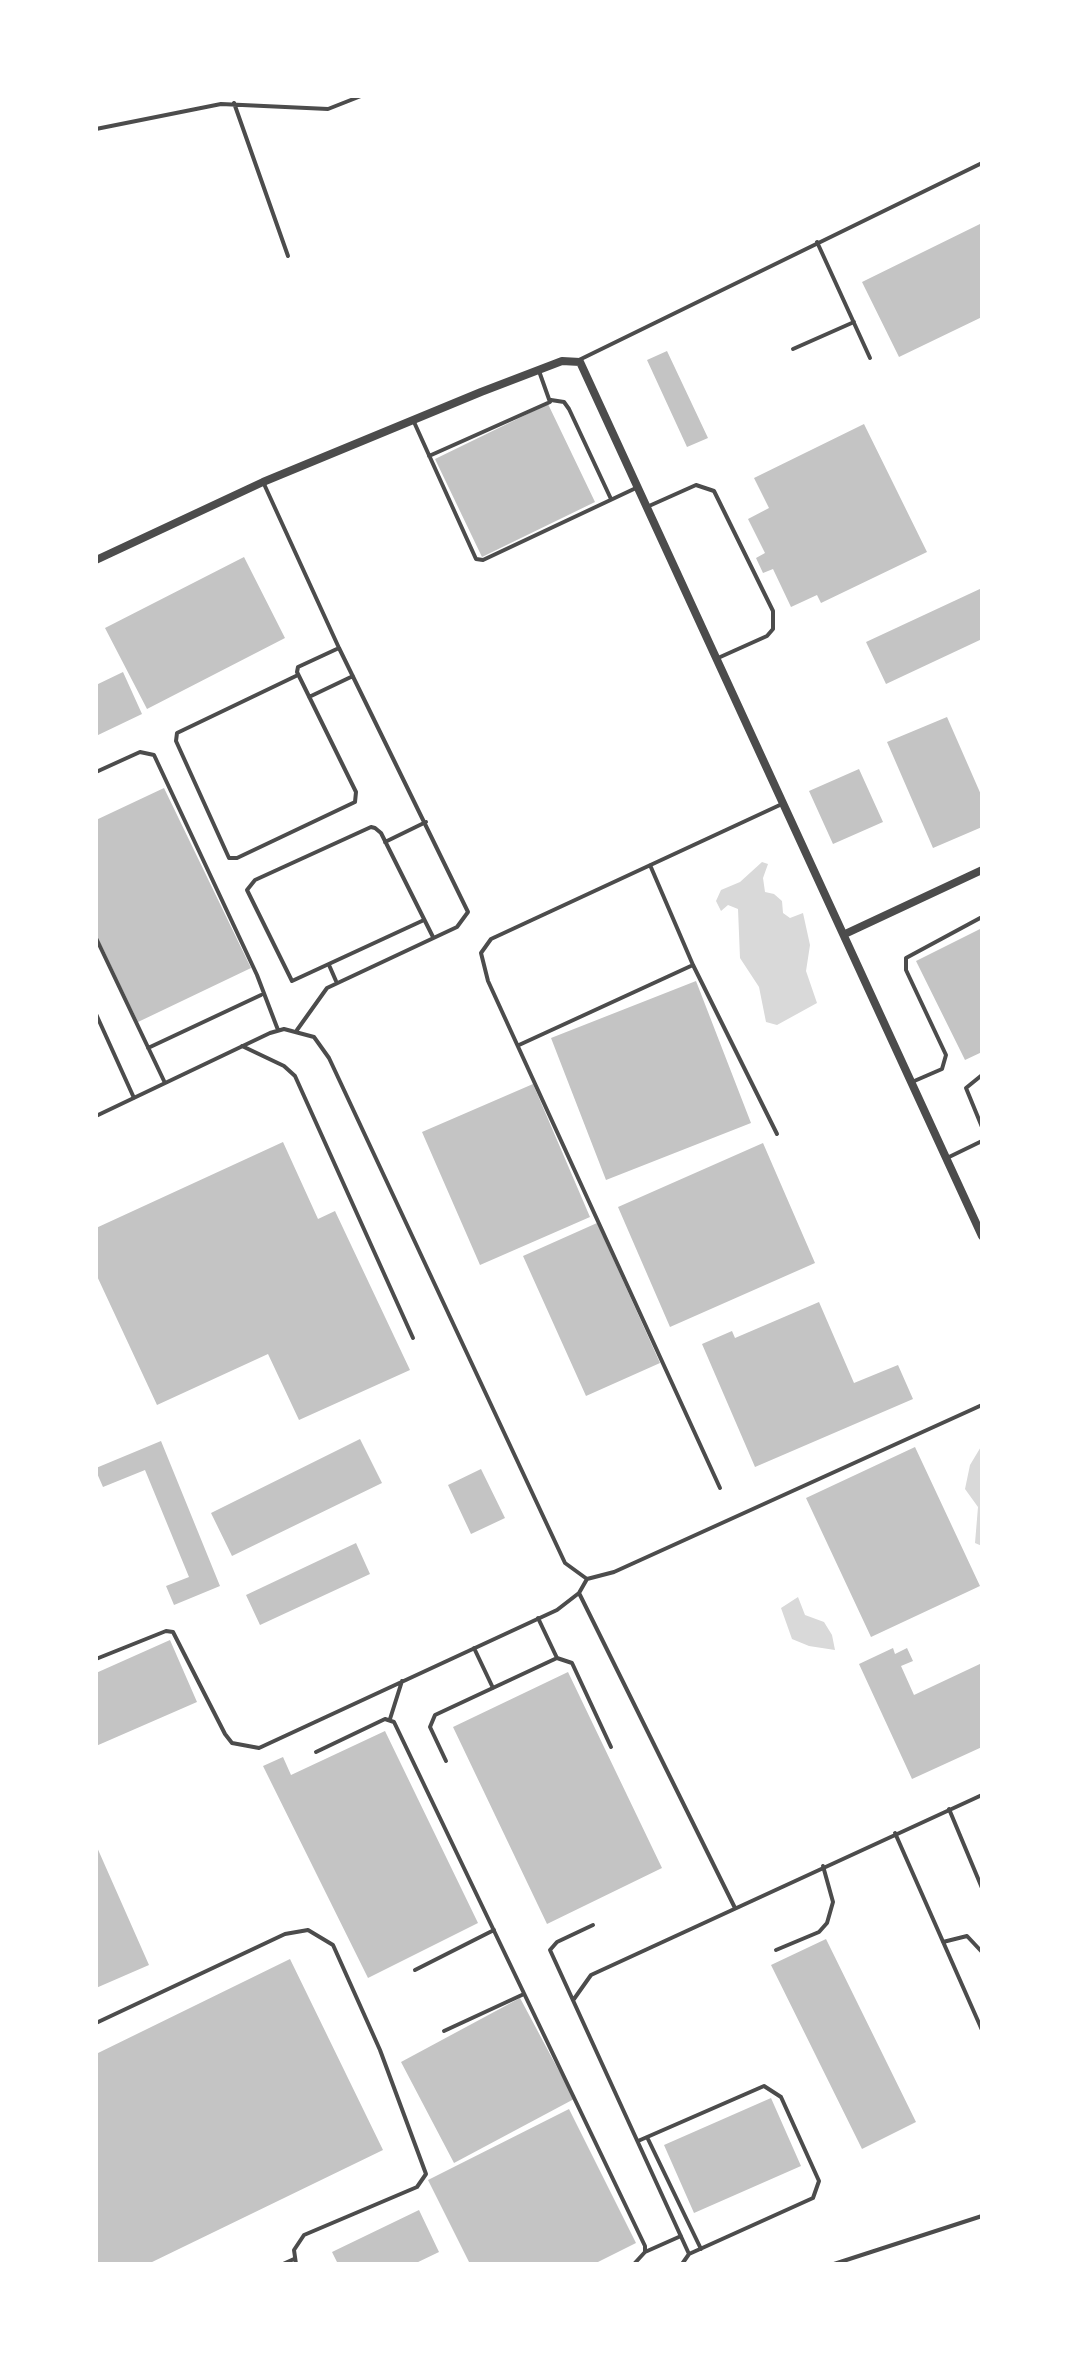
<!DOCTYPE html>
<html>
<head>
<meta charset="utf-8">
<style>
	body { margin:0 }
	#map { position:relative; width:1078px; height:2360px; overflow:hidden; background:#fff; font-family:Lato,sans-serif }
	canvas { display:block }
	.frame { position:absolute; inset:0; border:98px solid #fff; pointer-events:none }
</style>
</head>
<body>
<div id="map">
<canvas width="1078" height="2360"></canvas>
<div class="frame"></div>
</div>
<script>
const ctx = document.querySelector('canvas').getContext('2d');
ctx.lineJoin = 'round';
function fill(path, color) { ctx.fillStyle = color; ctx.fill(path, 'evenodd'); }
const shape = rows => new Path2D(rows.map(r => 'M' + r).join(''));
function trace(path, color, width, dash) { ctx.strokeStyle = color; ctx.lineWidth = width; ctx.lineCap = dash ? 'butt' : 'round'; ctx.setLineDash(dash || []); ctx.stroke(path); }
const water = shape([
	[762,862,768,864,763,878,765,892,774,894,782,901,783,913,790,918,803,913,810,945,806,971,817,1003,777,1025,766,1022,759,987,740,958,738,909,728,905,721,911,716,901,721,890,740,882],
	[982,1445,982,1546,975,1543,978,1507,965,1489,970,1465],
	[798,1597,805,1615,824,1622,832,1635,835,1650,809,1646,792,1639,781,1608]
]);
const building = shape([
	[982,223,982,317,899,357,862,282],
	[667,351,708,438,687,447,647,360],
	[548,404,595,502,482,557,435,459],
	[864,424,927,552,821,603,817,595,791,607,773,569,763,573,756,558,765,553,748,519,769,508,754,478],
	[244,557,285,638,147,709,105,628],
	[982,588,982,639,886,684,866,642],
	[123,672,142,714,96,736,96,685],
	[947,717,982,797,982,827,933,848,887,742],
	[859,769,883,822,833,844,809,791],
	[164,788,251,968,138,1022,96,934,96,820],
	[982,928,982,1052,965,1060,916,961],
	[696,981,751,1123,606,1180,551,1038],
	[533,1084,590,1217,480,1265,422,1132],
	[283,1142,318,1219,335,1211,410,1370,299,1420,268,1354,157,1405,96,1274,96,1228],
	[763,1143,815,1263,670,1327,618,1207],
	[597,1223,660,1363,586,1396,523,1256],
	[819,1302,854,1383,898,1365,913,1399,755,1467,702,1344,732,1331,735,1338],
	[360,1439,382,1483,232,1556,211,1513],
	[161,1441,220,1586,174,1605,166,1586,189,1577,145,1470,103,1487,96,1471,96,1468],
	[915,1447,980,1586,871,1637,806,1498],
	[481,1469,505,1518,471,1534,448,1485],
	[356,1543,370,1574,260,1625,246,1595],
	[170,1640,197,1702,96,1746,96,1673],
	[893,1648,895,1654,907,1648,913,1661,901,1666,914,1695,982,1663,982,1747,912,1779,859,1664],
	[568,1672,662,1868,547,1924,453,1727],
	[385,1731,478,1923,368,1978,263,1766,283,1757,291,1775],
	[96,1845,149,1965,96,1988],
	[826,1939,916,2122,862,2149,771,1965],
	[290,1959,383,2150,148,2264,96,2264,96,2054],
	[520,1998,574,2099,454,2163,401,2062],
	[771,2098,801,2166,694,2213,664,2145],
	[569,2109,636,2243,594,2264,470,2264,428,2180],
	[419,2210,439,2252,414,2264,338,2264,332,2252]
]);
const service = shape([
	[234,103,288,256],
	[96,129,221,104,328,109,361,96],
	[817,242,870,358],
	[793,349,854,322],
	[579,360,982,163],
	[551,400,564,402,569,409,611,499],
	[414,422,476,559,483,560,636,488],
	[429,456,550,402,539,371],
	[264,484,339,648,468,912,457,927,327,988,297,1030],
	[649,506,696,485,714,491,773,611,773,629,767,636,718,658],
	[298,675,177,733,176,741,229,858,237,858,355,802,356,792,297,672,298,667,339,648],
	[309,697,353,676],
	[96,772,140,752,154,755,257,975,278,1030],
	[385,842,426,822],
	[650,865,693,965,777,1134],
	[424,920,292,981,247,890,255,880,371,827,375,828,381,833,433,937],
	[96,938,165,1083],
	[329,965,336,981],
	[96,1014,134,1098],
	[519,1045,693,965],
	[242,1046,284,1066,295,1076,413,1338],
	[148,1048,261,995],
	[982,1075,966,1088,982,1127],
	[912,1082,942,1069,946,1055,906,970,906,958,982,917],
	[96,1116,270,1033,284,1029,314,1037,329,1058,565,1563,587,1579,614,1572,982,1405],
	[947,1158,982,1141],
	[720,1488,488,981,481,953,491,939,782,804],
	[579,1593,735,1908],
	[538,1618,557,1658],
	[474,1648,493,1688],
	[96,1659,166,1631,173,1632,225,1734,232,1743,259,1748,557,1610,579,1593,587,1579],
	[390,1719,402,1681],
	[316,1752,385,1719,394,1722,645,2246,645,2252,634,2264],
	[446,1761,430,1727,435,1715,557,1658,572,1663,611,1747],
	[949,1809,982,1888],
	[895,1833,982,2030],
	[593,1925,557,1942,550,1950,689,2254,682,2264],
	[943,1942,967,1936,982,1952],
	[776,1950,819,1932,827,1923,833,1902,823,1866],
	[415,1970,494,1930],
	[574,1999,591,1975,982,1795],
	[96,2023,285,1934,308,1930,333,1945,380,2050,426,2174,417,2187,304,2235,294,2250,296,2264],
	[444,2031,524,1994],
	[647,2137,701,2249],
	[638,2141,764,2086,781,2097,819,2181,813,2198,689,2254],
	[645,2252,681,2236],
	[283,2264,294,2259],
	[834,2264,982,2216]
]);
const minor = shape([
	[96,560,263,482,481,392,562,361,580,362,982,1236],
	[845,934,982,870]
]);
fill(water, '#d9d9d9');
fill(building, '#c4c4c4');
trace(service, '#4c4c4c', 4);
trace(minor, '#4c4c4c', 8);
</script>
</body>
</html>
